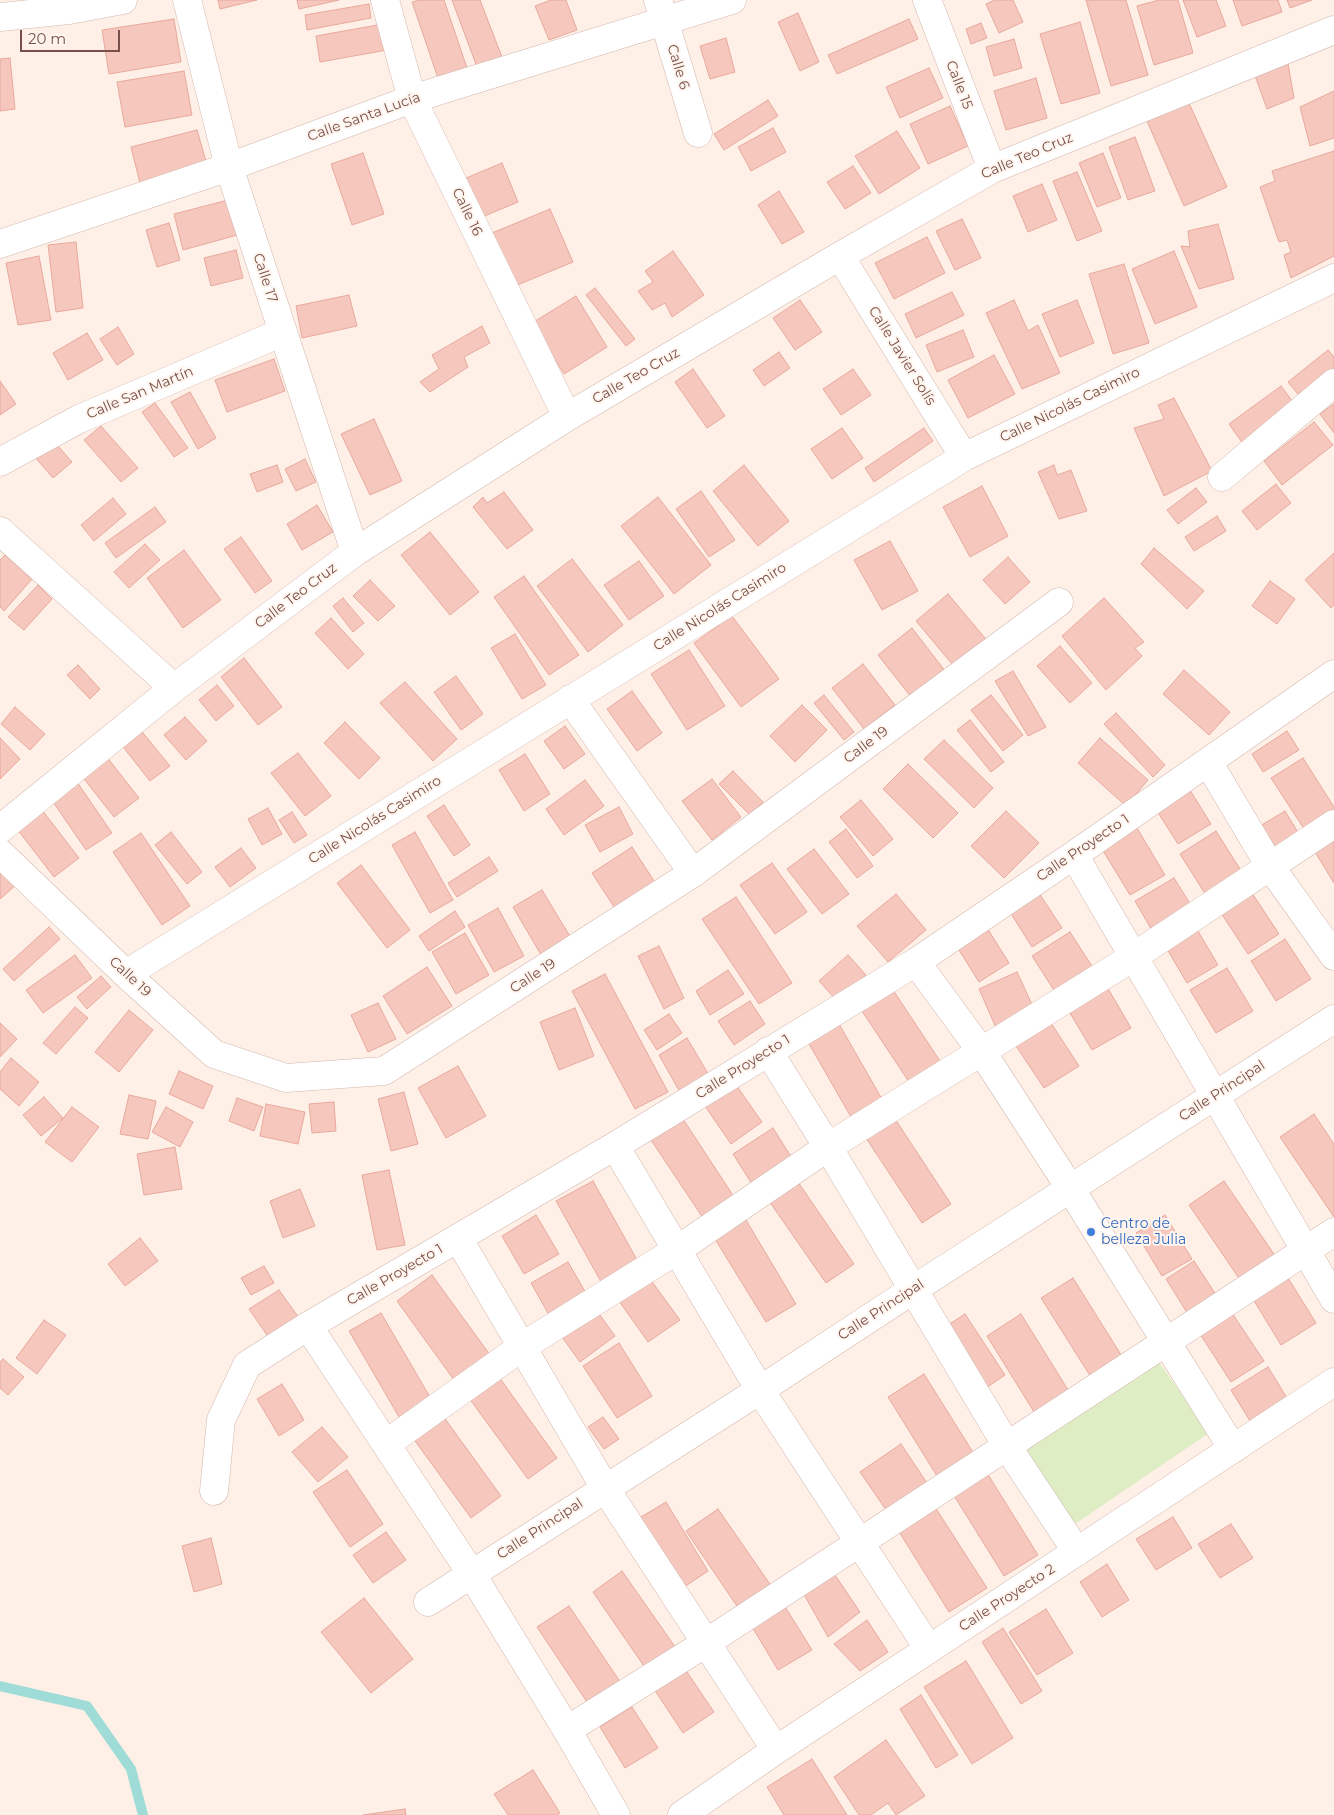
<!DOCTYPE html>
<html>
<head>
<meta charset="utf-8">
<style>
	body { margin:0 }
	#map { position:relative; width:1334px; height:1815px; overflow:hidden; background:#fef0e7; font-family:Montserrat,sans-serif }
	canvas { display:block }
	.scale { position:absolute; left:20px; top:30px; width:100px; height:22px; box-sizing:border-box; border:2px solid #795049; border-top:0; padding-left:6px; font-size:15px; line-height:18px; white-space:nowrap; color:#795049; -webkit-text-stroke:4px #fff5ef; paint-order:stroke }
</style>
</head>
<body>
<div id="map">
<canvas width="1334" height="1815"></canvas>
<div class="scale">20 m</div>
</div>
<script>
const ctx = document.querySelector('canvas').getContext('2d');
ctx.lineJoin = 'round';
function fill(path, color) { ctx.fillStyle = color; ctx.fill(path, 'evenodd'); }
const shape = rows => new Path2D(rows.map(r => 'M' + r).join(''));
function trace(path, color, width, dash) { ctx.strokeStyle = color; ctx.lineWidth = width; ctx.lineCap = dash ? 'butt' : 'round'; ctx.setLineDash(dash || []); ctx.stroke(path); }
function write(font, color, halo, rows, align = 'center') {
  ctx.font = font + ' Montserrat,sans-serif'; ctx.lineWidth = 4; ctx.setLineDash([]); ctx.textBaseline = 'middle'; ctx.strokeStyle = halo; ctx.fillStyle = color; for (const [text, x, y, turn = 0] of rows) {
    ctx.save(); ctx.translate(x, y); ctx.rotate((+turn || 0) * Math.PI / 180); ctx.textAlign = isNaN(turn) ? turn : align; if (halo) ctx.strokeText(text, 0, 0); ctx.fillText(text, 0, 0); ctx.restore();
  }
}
const green = shape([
	[1156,1358,1209,1433,1075,1524,1019,1447]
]);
const stream = shape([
	[0,1686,87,1706,131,1769,143,1815]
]);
const building = shape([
	[218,0,257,0,220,9,218,0],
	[297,0,339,0,299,9,297,0],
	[419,0,444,0,467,68,438,78,412,2,419,0],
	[452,0,480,0,502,57,477,67,452,0],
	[551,0,566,0,577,30,549,40,535,6,551,0],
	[995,0,1013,0,1023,22,999,33,986,4,995,0],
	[1086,0,1126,0,1148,75,1111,86,1086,0],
	[1159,0,1178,0,1193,53,1154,65,1137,6,1159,0],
	[1183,0,1216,0,1226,26,1197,37,1183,0],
	[1233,0,1278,0,1282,12,1242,26,1233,0],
	[1287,0,1312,0,1290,8,1287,0],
	[369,4,371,18,307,30,305,15,369,4],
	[798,13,819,62,800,71,778,22,798,13],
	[174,19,181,62,109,74,102,30,174,19],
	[909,19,918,39,837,74,828,55,909,19],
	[1080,22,1100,93,1061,104,1040,34,1080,22],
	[981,23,987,38,971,44,966,29,981,23],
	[383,24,387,50,320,62,316,36,383,24],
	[726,38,735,72,710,79,700,46,726,38],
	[1014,39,1022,68,994,76,986,47,1014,39],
	[10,58,15,109,0,111,0,59,10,58],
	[1287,58,1294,98,1267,109,1254,73,1287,58],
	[929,68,943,98,900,118,886,87,929,68],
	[184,71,192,115,125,127,117,82,184,71],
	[1036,78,1047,118,1006,130,994,91,1036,78],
	[1334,91,1334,138,1310,146,1300,107,1334,91],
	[768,100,778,116,724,150,714,134,768,100],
	[1189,103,1227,187,1184,206,1147,121,1189,103],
	[950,106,968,146,928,164,910,124,950,106],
	[773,128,786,152,751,171,738,147,773,128],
	[197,130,207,165,140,183,131,147,197,130],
	[897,131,920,168,879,194,855,156,897,131],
	[1135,137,1155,191,1128,200,1109,147,1135,137],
	[1334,151,1334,256,1291,278,1284,255,1291,252,1287,240,1279,242,1260,187,1275,181,1272,171,1334,151],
	[363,153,384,214,352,225,331,164,363,153],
	[1103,153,1121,198,1097,207,1079,163,1103,153],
	[502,163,518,202,482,217,466,178,502,163],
	[853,166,871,193,845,209,827,182,853,166],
	[1077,172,1102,231,1077,241,1053,181,1077,172],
	[1042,184,1057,220,1028,232,1013,196,1042,184],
	[779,191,804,232,782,244,758,205,779,191],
	[232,199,241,234,183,250,174,214,232,199],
	[550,209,573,262,515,286,492,233,550,209],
	[962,219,981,258,955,270,936,231,962,219],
	[169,223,180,260,157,267,146,230,169,223],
	[1218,224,1234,279,1199,289,1181,246,1190,247,1188,231,1218,224],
	[927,237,945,273,894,299,875,263,927,237],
	[76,242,83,308,56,312,48,245,76,242],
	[236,250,243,278,211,286,204,258,236,250],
	[673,251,704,295,672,317,665,303,652,310,638,291,653,282,645,271,673,251],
	[1174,251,1197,307,1155,324,1132,269,1174,251],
	[39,256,51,320,18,325,6,263,39,256],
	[1124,264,1149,343,1113,354,1089,274,1124,264],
	[595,288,635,339,626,346,586,295,595,288],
	[952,292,964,315,916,338,905,314,952,292],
	[349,295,357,326,302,338,296,306,349,295],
	[576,296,607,347,564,374,532,323,576,296],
	[800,300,822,332,795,350,773,318,800,300],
	[1014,300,1028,331,1038,325,1060,373,1022,389,986,313,1014,300],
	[1077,300,1094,343,1060,357,1042,314,1077,300],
	[482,326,490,343,464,357,468,367,430,392,420,382,439,369,432,355,482,326],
	[118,327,134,354,117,365,100,339,118,327],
	[963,330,974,357,937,372,926,345,963,330],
	[87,333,103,360,68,380,53,353,87,333],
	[1328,350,1334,357,1334,381,1306,404,1288,382,1328,350],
	[779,352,790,368,764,386,753,370,779,352],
	[994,355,1015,394,968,418,948,380,994,355],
	[274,359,285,391,227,412,215,380,274,359],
	[693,369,725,416,707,428,675,382,693,369],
	[853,369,871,395,841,415,823,389,853,369],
	[0,381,16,404,0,415,0,381],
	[1281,386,1299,410,1246,448,1229,424,1281,386],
	[190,392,216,438,198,449,171,402,190,392],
	[1174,398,1212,471,1164,496,1134,428,1164,419,1158,405,1174,398],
	[155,403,188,448,174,457,142,412,155,403],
	[1334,404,1334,433,1320,414,1334,404],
	[374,419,402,481,370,495,341,434,374,419],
	[1314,422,1333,445,1282,485,1264,461,1314,422],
	[101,426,138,468,121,482,84,440,101,426],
	[842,428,863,458,832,479,811,449,842,428],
	[924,428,933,441,874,482,865,468,924,428],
	[52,439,72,462,53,478,33,455,52,439],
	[305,459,316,482,296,491,285,469,305,459],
	[277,465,283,482,257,492,250,474,277,465],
	[744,465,789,521,758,546,713,491,744,465],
	[1054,465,1057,475,1071,470,1087,511,1059,519,1038,472,1054,465],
	[1276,484,1291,503,1257,530,1242,511,1276,484],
	[982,486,1008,536,970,557,943,507,982,486],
	[1196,488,1207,502,1178,524,1167,510,1196,488],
	[701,491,735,540,709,557,676,509,701,491],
	[504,492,533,530,507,549,473,507,483,497,487,503,504,492],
	[658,497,711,565,674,594,621,526,658,497],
	[113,498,126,514,94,541,81,525,113,498],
	[317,505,333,532,302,550,287,524,317,505],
	[155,507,166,522,116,558,105,543,155,507],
	[1217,516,1226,531,1194,551,1185,537,1217,516],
	[430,532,479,592,450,615,401,555,430,532],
	[241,537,272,581,255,593,224,549,241,537],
	[890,541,918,591,882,610,854,560,890,541],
	[145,544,160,560,129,588,114,572,145,544],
	[1154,548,1204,591,1187,609,1141,564,1154,548],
	[184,550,221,600,183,628,147,578,184,550],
	[1334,553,1334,605,1331,608,1305,580,1334,553],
	[5,555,32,579,4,611,0,607,0,560,5,555],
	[1008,557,1030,582,1005,604,983,580,1008,557],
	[572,559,623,625,588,652,537,586,572,559],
	[639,561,664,596,629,620,604,585,639,561],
	[524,576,579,655,549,675,494,597,524,576],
	[370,580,395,606,378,621,353,596,370,580],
	[1270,581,1295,599,1277,624,1252,606,1270,581],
	[38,585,52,599,24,630,8,617,38,585],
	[948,594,990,644,958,671,916,621,948,594],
	[343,598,364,623,353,632,333,606,343,598],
	[1104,598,1144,642,1135,648,1142,656,1106,690,1062,636,1104,598],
	[732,616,779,679,741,707,694,643,732,616],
	[331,618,364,654,348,669,315,633,331,618],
	[912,628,949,676,915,702,878,655,912,628],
	[515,634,546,685,522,699,491,648,515,634],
	[1060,646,1092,683,1070,703,1037,666,1060,646],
	[689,650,725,706,687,730,651,674,689,650],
	[244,658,282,707,258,725,221,677,244,658],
	[863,664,895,705,864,729,832,688,863,664],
	[78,665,100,689,90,699,67,675,78,665],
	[1184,670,1230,712,1209,735,1163,694,1184,670],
	[1013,671,1046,727,1028,736,995,681,1013,671],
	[456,676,483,714,461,730,434,692,456,676],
	[405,682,457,739,433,761,380,703,405,682],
	[217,685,234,706,216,721,199,700,217,685],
	[632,691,662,733,637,751,607,709,632,691],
	[824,695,854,732,844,740,814,703,824,695],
	[991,695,1023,735,1003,751,971,710,991,695],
	[802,705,827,730,795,762,770,736,802,705],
	[15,707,45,734,30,750,1,724,15,707],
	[1116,713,1165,765,1153,777,1104,724,1116,713],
	[185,717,207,741,186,760,164,735,185,717],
	[970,720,1004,762,991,772,957,730,970,720],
	[345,722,380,758,359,779,324,743,345,722],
	[565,726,585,754,564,769,544,741,565,726],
	[139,728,170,766,150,781,120,743,139,728],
	[1287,731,1299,750,1263,772,1252,754,1287,731],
	[0,738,20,759,0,779,0,738],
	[1100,738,1148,780,1126,806,1078,763,1100,738],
	[944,740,993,788,974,808,924,759,944,740],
	[298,753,331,796,305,816,271,773,298,753],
	[525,754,550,794,524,811,499,770,525,754],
	[106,756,139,798,114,817,81,775,106,756],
	[1303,758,1334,807,1334,819,1308,835,1271,778,1303,758],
	[908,764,958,813,933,838,883,789,908,764],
	[733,771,763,802,750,815,719,784,733,771],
	[712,779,741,817,712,840,682,801,712,779],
	[585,780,604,806,564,835,546,809,585,780],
	[77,782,112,833,86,850,51,799,77,782],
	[1190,790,1211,824,1178,844,1157,811,1190,790],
	[861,800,893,839,873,856,840,817,861,800],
	[444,805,470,845,454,856,427,816,444,805],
	[619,807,633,834,600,852,585,825,619,807],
	[268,808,282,834,262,845,248,819,268,808],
	[42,810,79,858,54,877,17,829,42,810],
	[1006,811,1039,843,1004,878,971,846,1006,811],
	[1285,811,1299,834,1275,849,1260,826,1285,811],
	[292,812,307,835,294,843,279,820,292,812],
	[1137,828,1165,875,1130,895,1102,849,1137,828],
	[846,829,873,866,857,878,829,842,846,829],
	[1216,831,1245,877,1209,900,1180,854,1216,831],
	[171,832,202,872,187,884,155,845,171,832],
	[415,832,453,900,430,913,392,845,415,832],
	[141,833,190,906,162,925,113,852,141,833],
	[1334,834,1334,883,1312,847,1334,834],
	[632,847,658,887,618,913,592,873,632,847],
	[241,848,256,868,230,887,215,867,241,848],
	[814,849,849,894,822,914,787,869,814,849],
	[489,857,498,871,457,897,448,883,489,857],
	[772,863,807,912,775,934,740,885,772,863],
	[361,865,410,930,387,948,337,883,361,865],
	[0,866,17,884,0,899,0,866],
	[1174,878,1194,910,1154,934,1135,901,1174,878],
	[542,890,574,943,544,960,513,907,542,890],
	[1037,890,1062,928,1032,947,1008,909,1037,890],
	[1252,893,1279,934,1248,954,1221,913,1252,893],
	[896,894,926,930,888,962,857,926,896,894],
	[736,897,792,983,759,1004,702,919,736,897],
	[498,908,524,956,494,972,468,925,498,908],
	[455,911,465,927,429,951,419,936,455,911],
	[984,923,1009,963,979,982,954,942,984,923],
	[1195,926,1218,965,1187,983,1164,944,1195,926],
	[49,927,60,939,14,981,3,969,49,927],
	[1070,932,1097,974,1059,998,1032,956,1070,932],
	[465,933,489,975,456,994,432,952,465,933],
	[1285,939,1311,979,1276,1001,1251,961,1285,939],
	[659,946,684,998,664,1009,638,956,659,946],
	[75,955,92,978,43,1013,26,990,75,955],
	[848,955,866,975,837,1001,819,981,848,955],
	[427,967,452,1006,407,1034,383,996,427,967],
	[1227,968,1253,1011,1216,1033,1190,990,1227,968],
	[728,970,744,994,710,1015,696,991,728,970],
	[1017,972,1036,1013,997,1030,979,989,1017,972],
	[605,974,668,1092,635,1109,572,991,605,974],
	[101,976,111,987,87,1009,77,997,101,976],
	[889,984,944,1067,913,1088,858,1005,889,984],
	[1106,985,1131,1028,1092,1050,1067,1008,1106,985],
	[750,1001,765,1024,734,1045,718,1021,750,1001],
	[378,1003,396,1039,368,1052,351,1015,378,1003],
	[75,1007,88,1018,56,1054,43,1043,75,1007],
	[575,1008,594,1056,559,1070,540,1022,575,1008],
	[129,1010,153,1030,119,1072,95,1052,129,1010],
	[669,1014,682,1033,657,1050,644,1030,669,1014],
	[835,1017,886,1106,855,1124,804,1035,835,1017],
	[0,1023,17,1039,0,1057,0,1023],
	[1051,1023,1079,1066,1044,1088,1016,1046,1051,1023],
	[687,1038,710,1077,681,1094,659,1055,687,1038],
	[11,1058,39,1082,19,1106,0,1089,0,1072,11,1058],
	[458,1066,486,1116,446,1138,418,1088,458,1066],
	[179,1071,213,1086,203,1109,169,1094,179,1071],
	[736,1085,762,1122,731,1144,705,1106,736,1085],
	[404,1092,418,1144,391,1151,378,1099,404,1092],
	[129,1095,156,1101,148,1139,120,1134,129,1095],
	[44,1097,63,1118,41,1136,23,1115,44,1097],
	[237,1098,263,1107,254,1131,229,1121,237,1098],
	[334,1102,336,1131,312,1133,309,1104,334,1102],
	[266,1104,305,1112,298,1144,260,1136,266,1104],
	[72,1107,99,1127,72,1162,45,1142,72,1107],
	[166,1107,193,1122,180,1147,152,1132,166,1107],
	[1314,1114,1334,1144,1334,1217,1280,1137,1314,1114],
	[683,1119,738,1203,707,1224,651,1140,683,1119],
	[895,1119,951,1204,922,1223,866,1138,895,1119],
	[773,1128,797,1166,757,1192,733,1154,773,1128],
	[175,1147,182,1189,144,1195,137,1154,175,1147],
	[389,1170,405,1245,377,1250,362,1175,389,1170],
	[593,1181,641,1267,604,1287,556,1201,593,1181],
	[1224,1181,1280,1263,1245,1287,1189,1205,1224,1181],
	[798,1182,854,1264,826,1283,769,1201,798,1182],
	[300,1189,315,1226,283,1238,270,1201,300,1189],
	[536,1215,559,1254,524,1274,502,1236,536,1215],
	[1165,1215,1192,1259,1162,1276,1136,1233,1165,1215],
	[746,1220,796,1304,766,1322,715,1239,746,1220],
	[140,1238,158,1261,125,1286,108,1264,140,1238],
	[1194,1261,1220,1301,1191,1319,1166,1279,1194,1261],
	[568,1262,590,1300,553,1322,531,1283,568,1262],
	[264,1266,274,1283,251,1295,241,1278,264,1266],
	[432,1275,493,1359,457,1384,397,1301,432,1275],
	[1073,1278,1128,1366,1096,1385,1041,1298,1073,1278],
	[1288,1278,1316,1323,1281,1345,1253,1299,1288,1278],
	[650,1279,680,1320,648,1342,619,1301,650,1279],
	[279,1290,299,1318,269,1338,249,1309,279,1290],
	[597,1311,615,1336,580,1362,562,1337,597,1311],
	[381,1313,434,1404,402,1422,349,1331,381,1313],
	[1232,1313,1264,1361,1231,1382,1200,1334,1232,1313],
	[965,1314,1005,1375,986,1388,945,1327,965,1314],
	[1021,1314,1073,1398,1039,1420,987,1336,1021,1314],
	[44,1320,66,1335,37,1374,16,1358,44,1320],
	[619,1343,652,1396,617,1418,583,1366,619,1343],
	[3,1359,24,1377,8,1395,0,1388,0,1362,3,1359],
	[1268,1367,1287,1398,1250,1421,1231,1390,1268,1367],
	[924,1374,979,1462,942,1484,888,1397,924,1374],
	[499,1377,557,1458,528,1479,469,1398,499,1377],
	[282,1384,304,1420,279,1436,257,1399,282,1384],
	[443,1416,501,1496,471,1518,413,1438,443,1416],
	[603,1417,619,1439,604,1449,588,1427,603,1417],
	[322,1427,348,1457,318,1482,292,1452,322,1427],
	[901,1444,933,1492,893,1520,860,1472,901,1444],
	[347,1470,383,1524,350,1547,313,1492,347,1470],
	[987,1473,1038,1555,1004,1576,953,1494,987,1473],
	[666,1502,708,1571,684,1587,641,1517,666,1502],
	[935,1507,987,1588,949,1612,898,1530,935,1507],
	[718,1509,774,1590,741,1612,686,1531,718,1509],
	[1173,1517,1192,1548,1156,1570,1136,1539,1173,1517],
	[1231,1524,1253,1558,1220,1578,1198,1544,1231,1524],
	[386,1532,406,1560,373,1583,353,1555,386,1532],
	[211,1538,222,1584,194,1592,182,1546,211,1538],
	[1107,1564,1129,1600,1102,1617,1080,1582,1107,1564],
	[622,1571,678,1651,648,1672,593,1592,622,1571],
	[833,1572,860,1612,828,1637,802,1591,833,1572],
	[364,1598,413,1659,371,1693,321,1632,364,1598],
	[784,1605,812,1650,778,1670,751,1625,784,1605],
	[569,1606,623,1686,591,1708,537,1627,569,1606],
	[1046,1609,1073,1653,1037,1675,1009,1632,1046,1609],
	[867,1620,888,1652,860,1671,834,1644,867,1620],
	[1003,1628,1042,1691,1021,1704,982,1642,1003,1628],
	[966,1661,1013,1738,972,1764,924,1687,966,1661],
	[685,1669,714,1712,683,1733,654,1689,685,1669],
	[921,1695,958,1755,936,1768,900,1709,921,1695],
	[632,1707,658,1748,625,1768,600,1727,632,1707],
	[886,1740,925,1796,896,1815,888,1803,871,1815,859,1815,834,1777,886,1740],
	[812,1759,847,1815,784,1815,767,1787,812,1759],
	[533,1770,560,1813,557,1815,508,1815,494,1794,533,1770],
	[405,1809,406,1815,363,1815,405,1809]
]);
const street = shape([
	[187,0,229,167,355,552],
	[385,0,412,99,567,417],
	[658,0,698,133],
	[927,0,992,169],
	[0,17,69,10,123,0],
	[0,244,229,167,412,99,732,0],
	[840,256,964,457],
	[0,462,79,419,283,332],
	[1222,477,1334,383],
	[0,531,174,688],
	[570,699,693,873],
	[1208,762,1270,866,1334,956],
	[0,829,174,688,355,552,567,417,840,256,992,169,1334,30],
	[0,853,126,974,214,1054,286,1078,384,1071,693,873,1059,602],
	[1074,855,1334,1299],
	[916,962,982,1052,1070,1188,1233,1449],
	[126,974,964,457,1334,278],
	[768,1051,828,1147,1007,1446,1077,1552],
	[615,1146,760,1390,929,1649],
	[458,1238,605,1488,776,1750],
	[308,1326,471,1573,567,1730,616,1815],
	[386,1444,523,1346,677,1250,828,1147,1133,957,1334,824],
	[214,1491,221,1420,247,1365,308,1326,615,1146,916,962,1074,855,1334,674],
	[428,1602,760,1390,914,1289,1334,1019],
	[567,1730,706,1643,1334,1232],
	[682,1815,776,1750,1334,1382]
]);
const markers = [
	[1091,1232,5,"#3f7fe0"]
];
const streetNames = [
	["Calle 6",678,67,73],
	["Calle 15",959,85,69],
	["Calle Santa Lucía",364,117,-20],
	["Calle Teo Cruz",1027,156,-23],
	["Calle 16",467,212,64],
	["Calle 17",265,278,72],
	["Calle Javier Solís",902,356,58],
	["Calle Teo Cruz",636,376,-30],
	["Calle San Martín",140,393,-23],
	["Calle Nicolás Casimiro",1070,405,-26],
	["Calle Teo Cruz",296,596,-37],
	["Calle Nicolás Casimiro",720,607,-32],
	["Calle 19",866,745,-37],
	["Calle Nicolás Casimiro",375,820,-32],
	["Calle Proyecto 1",1083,848,-34],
	["Calle 19",533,976,-33],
	["Calle 19",130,977,43],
	["Calle Proyecto 1",743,1067,-32],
	["Calle Principal",1222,1091,-33],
	["Calle Proyecto 1",395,1275,-30],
	["Calle Principal",881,1310,-33],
	["Calle Principal",540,1529,-33],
	["Calle Proyecto 2",1007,1598,-33]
];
const shopNames = [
	["Centro de",1101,1224],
	["belleza Julia",1101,1240]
];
fill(green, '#deedc4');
trace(stream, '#9fdbd7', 10);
fill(building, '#f5c7bd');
trace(building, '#e8a89d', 1);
trace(street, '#d3b7ae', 29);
trace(street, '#fff', 28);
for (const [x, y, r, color] of markers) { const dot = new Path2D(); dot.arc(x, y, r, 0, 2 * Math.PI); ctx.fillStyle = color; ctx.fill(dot); trace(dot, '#fff5ef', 2); }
write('14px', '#795049', '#fff5ef', streetNames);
write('14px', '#366cbe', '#fff5ef', shopNames, 'left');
</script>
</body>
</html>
